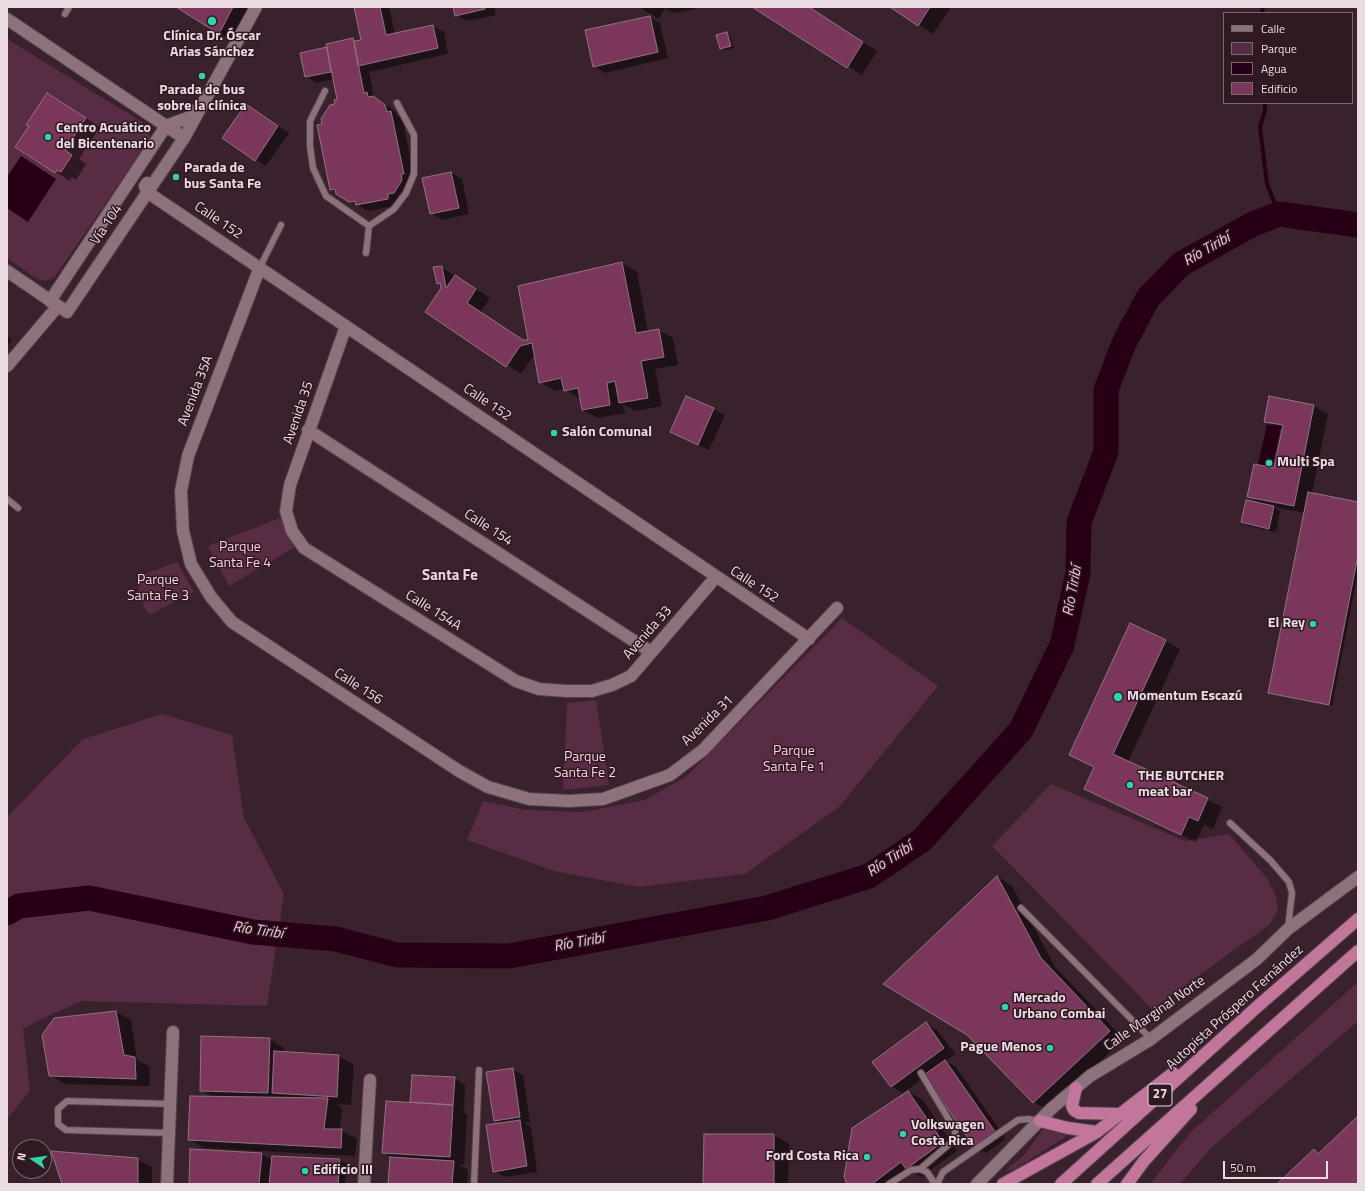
<!DOCTYPE html>
<html>
<head>
<meta charset="utf-8">
<style>
	body { margin:0 }
	#map { position:relative; width:1365px; height:1191px; overflow:hidden; background:#39222d; font-family:"Titillium Web",sans-serif }
	canvas { display:block }
	.frame { position:absolute; inset:0; border:8px solid #ebdbe2; pointer-events:none }
	.legend { position:absolute; left:1223px; top:12px; width:130px; height:92px; box-sizing:border-box; background:#2f1923; border:1px solid #7a676f; margin:0; padding:5px 7px; list-style:none; font-size:12px; color:#ebdbe2 }
	.legend li { display:flex; align-items:center; gap:8px; height:20px }
	.legend b { width:20px; border:1px solid #7a676f }
	.north { position:absolute; left:12px; top:1139px; width:40px; height:40px; box-sizing:border-box; background:#2f1923; border:1px solid #7a676f; border-radius:50%; rotate:283deg; font-size:11px; font-weight:700; line-height:16px; text-align:center; color:#ebdbe2 }
	.north::after { content:''; display:block; margin:auto; width:14px; height:18px; background:#31d4a9; clip-path:polygon(50% 0,100% 100%,50% 72%,0 100%) }
	.scale { position:absolute; left:1223px; top:1161px; width:105px; height:18px; box-sizing:border-box; border:2px solid #ebdbe2; border-top:0; padding-left:5px; font-size:12px; line-height:14px; white-space:nowrap; color:#ebdbe2; -webkit-text-stroke:3px #2f1923; paint-order:stroke }
</style>
</head>
<body>
<div id="map">
<canvas width="1365" height="1191"></canvas>
<div class="frame"></div>
<ul class="legend">
<li><b style="height:5px;background:#8d717d"></b>Calle</li>
<li><b style="height:11px;background:#582c42"></b>Parque</li>
<li><b style="height:11px;background:#270015"></b>Agua</li>
<li><b style="height:11px;background:#7b375b"></b>Edificio</li>
</ul>
<div class="north">N</div>
<div class="scale">50 m</div>
</div>
<script>
const ctx = document.querySelector('canvas').getContext('2d');
ctx.lineJoin = 'round';
function fill(path, color) { ctx.fillStyle = color; ctx.fill(path, 'evenodd'); }
const shape = rows => new Path2D(rows.map(r => 'M' + r).join(''));
function trace(path, color, width, dash) { ctx.strokeStyle = color; ctx.lineWidth = width; ctx.lineCap = dash ? 'butt' : 'round'; ctx.setLineDash(dash || []); ctx.stroke(path); }
function write(font, color, halo, rows, align = 'center') {
  ctx.font = font + ' "Titillium Web",sans-serif'; ctx.lineWidth = 3; ctx.setLineDash([]); ctx.textBaseline = 'middle'; ctx.strokeStyle = halo; ctx.fillStyle = color; for (const [text, x, y, turn = 0] of rows) {
    ctx.save(); ctx.translate(x, y); ctx.rotate((+turn || 0) * Math.PI / 180); ctx.textAlign = isNaN(turn) ? turn : align; if (halo) ctx.strokeText(text, 0, 0); ctx.fillText(text, 0, 0); ctx.restore();
  }
}
const green = shape([
	[7,39,142,122,148,129,150,135,148,142,54,278,45,281,37,279,7,258],
	[280,518,295,547,229,586,208,546],
	[177,562,194,592,149,615,138,595,139,576],
	[842,618,938,686,839,807,745,874,638,887,554,871,467,840,483,801,526,810,582,812,645,800,687,776],
	[596,700,609,785,563,790,567,703],
	[162,714,232,735,244,818,284,894,267,1006,81,1001,23,1028,30,1091,7,1119,7,817,83,739],
	[1051,784,1185,841,1229,834,1267,878,1276,896,1278,910,1269,925,1152,1009,992,846],
	[1358,982,1358,1021,1212,1147,1180,1184,1150,1184,1191,1132],
	[1045,1126,1073,1132,1015,1169,1005,1171,1025,1154]
]);
const water = shape([
	[21,156,56,179,28,222,7,208,7,177],
	[1267,424,1281,427,1272,467,1258,464]
]);
const shadow = shape([
	[178,7,253,7,234,42],
	[355,7,389,7,395,34,433,26,444,32,448,54,369,72,374,97,396,112,397,116,402,118,415,180,411,180,413,187,399,205,368,211,331,189,323,125,338,100,334,79,317,83,306,76,328,48,353,39,357,41,362,40],
	[454,7,494,7,496,15,467,21,456,15],
	[639,7,704,7,674,13,665,8,659,19],
	[754,7,808,7,877,51,862,75],
	[891,7,951,7,933,34],
	[649,17,660,23,668,58,605,73,594,66],
	[727,33,730,35,734,48,724,50,721,48],
	[48,94,100,127,79,159,86,164,76,180,72,177,70,181,17,147],
	[257,111,289,133,266,166,256,160],
	[451,173,462,179,469,214,442,220,431,213],
	[622,263,637,272,648,332,658,330,673,338,678,365,655,369,662,406,635,411,623,404,625,413,598,418,583,410,581,399,564,389,555,391,540,382,535,354,521,374,426,311,442,288,442,285,437,283,441,267,490,298,481,312,524,341,529,341],
	[7,336,12,340,7,346],
	[687,397,725,415,709,450,671,432],
	[1269,397,1314,406,1328,414,1312,494,1358,503,1358,572,1332,706,1270,692,1305,513,1274,507,1280,511,1276,532,1249,526,1242,522,1262,504,1248,496,1275,470,1283,430,1265,421],
	[1166,641,1180,649,1128,762,1222,807,1213,829,1204,825,1196,842,1085,788,1095,768,1070,754],
	[998,877,1012,886,1055,967,1124,1039,1048,1110,1033,1102],
	[116,1012,131,1020,137,1060,149,1066,150,1086,65,1084,50,1075],
	[926,1024,937,1030,955,1054,946,1061,956,1067,1006,1139,986,1153,976,1147,926,1076,903,1093,892,1087,874,1062],
	[269,1039,284,1048,284,1053,339,1056,354,1065,351,1105,336,1104,342,1108,340,1130,357,1139,355,1156,204,1148,189,1139,213,1097,201,1090],
	[512,1069,523,1075,530,1122,524,1123,531,1127,537,1172,505,1177,494,1171,501,1124,495,1120],
	[455,1078,465,1085,464,1111,461,1111,467,1114,464,1165,458,1164,468,1170,467,1184,389,1184,391,1157,383,1152,414,1103,411,1101],
	[908,1092,923,1100,957,1151,921,1177,913,1172,897,1184,848,1184],
	[705,1135,774,1135,789,1144,788,1184,704,1184],
	[262,1154,272,1160,340,1160,347,1164,345,1184,190,1184],
	[137,1159,152,1167,152,1184,63,1184]
]);
const stream = shape([
	[1262,13,1263,7],
	[1265,103,1265,110,1260,127,1267,184,1279,214]
]);
const river = shape([
	[7,913,19,906,89,898,253,932,336,939,397,955,509,956,767,908,869,876,922,840,1021,730,1062,645,1078,573,1079,522,1106,452,1106,390,1124,343,1148,298,1181,264,1253,224,1279,214,1358,225]
]);
const building = shape([
	[176,7,233,7,219,34,176,7],
	[354,7,380,7,386,35,433,25,438,48,358,66,354,41,361,40,354,7],
	[453,7,485,7,485,9,455,16,453,7],
	[752,7,809,7,863,42,847,68,752,7],
	[890,7,930,7,918,26,890,7],
	[650,16,658,52,593,67,585,30,650,16],
	[727,32,731,46,720,49,716,35,727,32],
	[353,38,364,93,367,92,368,97,373,96,385,105,387,112,391,111,404,174,401,174,402,180,394,193,388,194,388,199,356,205,355,201,349,202,336,194,335,189,330,190,317,125,322,124,321,119,330,105,335,104,334,100,337,99,326,44,353,38],
	[327,47,331,72,305,77,300,53,327,47],
	[47,93,86,118,65,150,72,155,61,172,57,170,55,173,15,147,29,126,26,125,47,93],
	[246,104,278,126,255,161,222,138,246,104],
	[451,172,459,208,430,214,422,178,451,172],
	[622,262,636,333,659,329,664,357,641,361,648,398,619,403,615,381,607,383,610,405,582,410,578,388,564,391,561,378,539,383,532,343,520,346,506,367,425,312,441,288,440,283,437,284,433,267,442,266,446,288,455,275,476,289,467,303,523,340,528,340,518,286,622,262],
	[686,396,714,408,698,445,670,432,686,396],
	[1269,396,1314,405,1294,506,1247,497,1254,464,1274,468,1283,425,1264,422,1269,396],
	[1308,492,1358,502,1358,555,1329,705,1268,693,1308,492],
	[1246,500,1274,506,1269,529,1241,522,1246,500],
	[1130,623,1166,640,1113,754,1208,798,1198,821,1189,817,1181,835,1084,789,1094,767,1069,755,1130,623],
	[997,876,1041,958,1110,1031,1033,1103,967,1035,883,984,997,876],
	[116,1011,124,1055,135,1057,136,1079,49,1076,42,1035,54,1018,116,1011],
	[926,1022,944,1048,891,1087,872,1062,926,1022],
	[201,1036,270,1038,268,1093,200,1091,201,1036],
	[274,1051,339,1055,337,1097,272,1093,274,1051],
	[945,1060,996,1133,975,1148,924,1075,945,1060],
	[513,1068,520,1117,494,1121,486,1072,513,1068],
	[412,1075,455,1077,453,1105,410,1102,412,1075],
	[908,1091,943,1142,906,1169,901,1162,872,1184,847,1184,844,1177,852,1128,908,1091],
	[190,1096,328,1098,324,1129,342,1129,341,1148,188,1140,190,1096],
	[386,1101,453,1105,450,1157,382,1153,386,1101],
	[1358,1116,1358,1184,1277,1184,1314,1149,1318,1154,1358,1116],
	[520,1120,527,1166,493,1172,486,1125,520,1120],
	[704,1134,774,1134,774,1184,703,1184,704,1134],
	[190,1149,262,1153,259,1184,189,1184,190,1149],
	[51,1151,138,1158,138,1184,62,1184,51,1151],
	[272,1156,340,1159,338,1184,269,1184,272,1156],
	[390,1157,454,1161,452,1184,388,1184,390,1157]
]);
const lane = shape([
	[65,14,69,7],
	[325,91,310,121,310,146,313,168,326,196,369,226,366,253],
	[369,226,394,209,406,193,414,174,414,135,397,103],
	[260,267,281,225],
	[7,499,18,508],
	[1230,823,1270,860,1289,882,1292,893,1288,928],
	[1021,908,1151,1039],
	[169,1133,66,1130,58,1124,58,1109,67,1101,170,1104],
	[920,1169,954,1140,955,1137,955,1130,921,1073],
	[474,1184,479,1070],
	[889,1184,911,1170,920,1169,927,1172,935,1184],
	[937,1184,943,1172,1018,1120,1028,1119,1040,1121]
]);
const street = shape([
	[147,183,145,186,147,192,809,639],
	[260,267,188,456,181,491,183,531,191,564,211,597,232,622,459,771,488,787,529,799,569,801,603,799,670,775,703,750,837,608],
	[346,326,290,485,286,511,292,531,304,548,516,681,539,689,567,691,592,691,612,685,631,676,715,578],
	[7,366,58,306],
	[308,430,651,652],
	[167,1184,173,1032],
	[364,1184,370,1080],
	[977,1184,1052,1108,1090,1076,1151,1039,1257,959,1288,929,1358,877]
]);
const secondary = shape([
	[7,19,184,138],
	[7,271,67,312,184,138,256,7],
	[50,301,166,126,193,116,196,110]
]);
const highway = shape([
	[1076,1088,1072,1106,1074,1110,1079,1113,1121,1114],
	[1040,1121,1068,1128,1097,1132],
	[1003,1184,1097,1132,1173,1073],
	[1061,1184,1258,1006,1358,919],
	[1097,1184,1358,951],
	[1127,1184,1144,1161,1191,1109]
]);
const markers = [
	[212,21,5,"#31d4a9"],
	[202,76,4,"#31d4a9"],
	[48,137,4,"#31d4a9"],
	[176,177,4,"#31d4a9"],
	[554,433,4,"#31d4a9"],
	[1269,463,4,"#31d4a9"],
	[1313,624,4,"#31d4a9"],
	[1118,697,5,"#31d4a9"],
	[1130,785,4,"#31d4a9"],
	[1005,1007,4,"#31d4a9"],
	[1050,1048,4,"#31d4a9"],
	[903,1134,4,"#31d4a9"],
	[867,1157,4,"#31d4a9"],
	[305,1171,4,"#31d4a9"]
];
const shields = [
	[1160,1095,24]
];
const shieldNames = [
	["27",1160,1095]
];
const poiNames = [
	["Clínica Dr. Óscar",212,37,"center"],
	["Arias Sánchez",212,53,"center"],
	["Parada de bus",202,91,"center"],
	["sobre la clínica",202,107,"center"],
	["Centro Acuático",56,129],
	["del Bicentenario",56,145],
	["Parada de",184,169],
	["bus Santa Fe",184,185],
	["Salón Comunal",562,433],
	["Multi Spa",1277,463],
	["El Rey",1305,624,"right"],
	["Momentum Escazú",1127,697],
	["THE BUTCHER",1138,777],
	["meat bar",1138,793],
	["Mercado",1013,999],
	["Urbano Combai",1013,1015],
	["Pague Menos",1042,1048,"right"],
	["Volkswagen",911,1126],
	["Costa Rica",911,1142],
	["Ford Costa Rica",859,1157,"right"],
	["Edificio III",313,1171]
];
const streetNames = [
	["Calle 152",218,221,34],
	["Vía 104",107,225,-56],
	["Avenida 35A",196,391,-69],
	["Calle 152",487,403,34],
	["Avenida 35",299,413,-71],
	["Calle 154",488,528,33],
	["Calle 152",754,585,33],
	["Calle 154A",433,611,32],
	["Avenida 33",648,633,-49],
	["Calle 156",358,687,33],
	["Avenida 31",708,721,-44],
	["Autopista Próspero Fernández",1235,1008,-42],
	["Calle Marginal Norte",1155,1014,-35]
];
const parkNames = [
	["Parque",240,548],
	["Santa Fe 4",240,564],
	["Parque",158,581],
	["Santa Fe 3",158,597],
	["Parque",794,752],
	["Santa Fe 1",794,768],
	["Parque",585,758],
	["Santa Fe 2",585,774]
];
const waterNames = [
	["Río Tiribí",1207,250,-30],
	["Río Tiribí",1073,591,-80],
	["Río Tiribí",890,860,-33],
	["Río Tiribí",258,931,8],
	["Río Tiribí",579,943,-10]
];
const neighbourhoodNames = [
	["Santa Fe",450,576]
];
fill(green, '#582c42');
fill(water, '#270015');
fill(shadow, '#0007');
trace(stream, '#270015', 4);
trace(river, '#270015', 25);
fill(building, '#7b375b');
trace(building, '#907481', 1);
trace(lane, '#55414a', 8);
trace(street, '#55414a', 14);
trace(secondary, '#55414a', 14);
trace(highway, '#55414a', 14);
trace(lane, '#8d717d', 6);
trace(street, '#8d717d', 12);
trace(secondary, '#8d717d', 12);
trace(highway, '#c3769b', 12);
for (const [x, y, r, color] of markers) { const dot = new Path2D(); dot.arc(x, y, r, 0, 2 * Math.PI); ctx.fillStyle = color; ctx.fill(dot); trace(dot, '#2f1923', 1.5); }
for (const [x, y, w] of shields) { const box = new Path2D(); box.roundRect(x - w / 2, y - 11, w, 22, 3); ctx.fillStyle = '#2f1923'; ctx.fill(box); trace(box, '#ebdbe2', 1); }
write('bold 13px', '#ebdbe2', null, shieldNames);
write('bold 14px', '#ebdbe2', '#2f1923', poiNames, 'left');
write('14px', '#ebdbe2', '#2f1923', streetNames);
write('14px', '#fad0e2', '#2f1923', parkNames);
write('italic 15px', '#f3c8db', '#2f1923', waterNames);
write('bold 15px', '#f2d2e0', '#2f1923', neighbourhoodNames);
</script>
</body>
</html>
